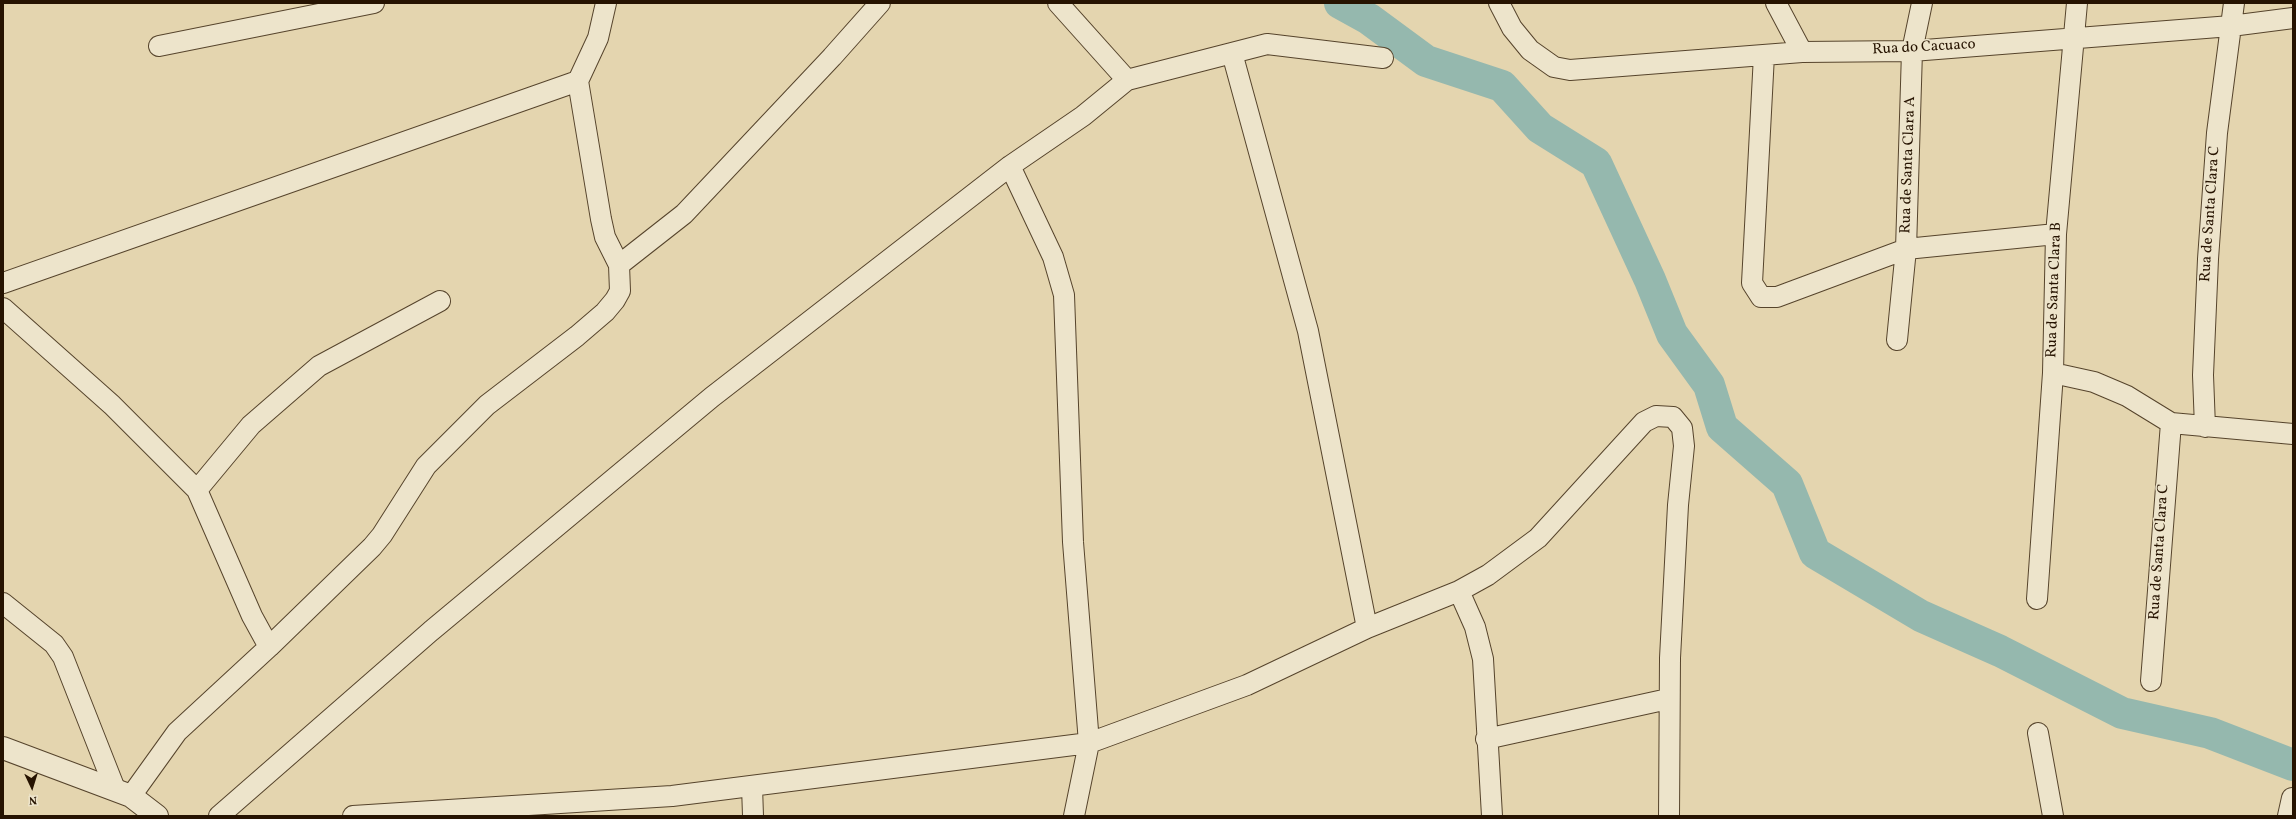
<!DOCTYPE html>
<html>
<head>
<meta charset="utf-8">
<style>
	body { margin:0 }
	#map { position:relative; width:2296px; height:819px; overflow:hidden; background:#e4d5af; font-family:Vollkorn,serif }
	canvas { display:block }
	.frame { position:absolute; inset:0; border:4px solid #261301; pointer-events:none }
	.north { position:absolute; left:12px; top:767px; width:40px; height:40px; -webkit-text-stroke:3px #ede4cb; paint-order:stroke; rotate:176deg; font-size:11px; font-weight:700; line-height:16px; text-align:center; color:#261301 }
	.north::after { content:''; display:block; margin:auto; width:14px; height:18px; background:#261301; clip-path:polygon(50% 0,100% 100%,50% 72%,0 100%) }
</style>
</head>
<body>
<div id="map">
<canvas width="2296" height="819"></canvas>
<div class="frame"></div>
<div class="north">N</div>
</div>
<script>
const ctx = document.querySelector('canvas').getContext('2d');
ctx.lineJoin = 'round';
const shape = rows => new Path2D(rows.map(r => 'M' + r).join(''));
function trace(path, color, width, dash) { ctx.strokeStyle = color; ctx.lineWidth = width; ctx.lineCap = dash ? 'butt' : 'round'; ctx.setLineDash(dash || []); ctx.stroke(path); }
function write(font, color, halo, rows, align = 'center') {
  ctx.font = font + ' Vollkorn,serif'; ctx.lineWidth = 3; ctx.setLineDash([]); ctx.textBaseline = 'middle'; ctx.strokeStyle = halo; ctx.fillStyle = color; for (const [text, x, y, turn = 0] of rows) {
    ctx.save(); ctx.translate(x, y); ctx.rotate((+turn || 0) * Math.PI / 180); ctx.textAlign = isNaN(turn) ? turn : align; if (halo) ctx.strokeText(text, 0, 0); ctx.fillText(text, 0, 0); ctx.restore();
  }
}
const river = shape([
	[1340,3,1369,19,1426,61,1502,86,1540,128,1596,163,1650,280,1672,334,1709,385,1722,427,1787,484,1815,553,1921,616,2000,651,2122,713,2210,733,2293,765]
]);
const minor = shape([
	[1058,3,1127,80],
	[1499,3,1512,28,1530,50,1554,67,1570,70,1802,52,1912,51,2231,26,2293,18],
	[1776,3,1802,52],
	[159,46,374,3],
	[1232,53,1308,331,1367,628],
	[1764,55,1752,283,1761,297,1777,297,1906,249,2056,234],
	[1010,166,1053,257,1064,295,1073,542,1089,743,1074,816],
	[619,265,684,214,832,57,880,3],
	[3,283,578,81],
	[3,308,112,405,197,490,252,616,269,647],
	[1897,340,1906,249,1912,51,1922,3],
	[2053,373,2094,382,2127,396,2171,423,2293,434],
	[2205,427,2203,375,2208,259,2217,133,2234,3],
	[197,490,251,425,319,366,440,301],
	[1459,591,1475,627,1483,659,1492,816],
	[2037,599,2053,373,2056,234,2077,3],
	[3,603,54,644,63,657,115,789],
	[2151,681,2171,423],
	[2038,733,2053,816],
	[1486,739,1668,699],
	[752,786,753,816],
	[131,796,177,732,269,647,372,547,382,535,426,466,487,405,577,336,605,312,615,300,620,291,619,265,605,237,601,219,578,81,598,38,606,3],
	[219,816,431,631,712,397,1010,166,1083,116,1127,80,1267,44,1383,58],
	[353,816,672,796,1089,743,1247,685,1367,628,1459,591,1488,575,1538,538,1644,422,1656,416,1673,417,1682,428,1684,446,1678,505,1670,658,1669,816],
	[2288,816,2292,798]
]);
const tertiary = shape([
	[3,748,131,796,157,816]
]);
const streetNames = [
	["Rua do Cacuaco",1924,48,-3],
	["Rua de Santa Clara A",1909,165,-88],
	["Rua de Santa Clara C",2211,214,-86],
	["Rua de Santa Clara B",2055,290,-88],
	["Rua de Santa Clara C",2160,552,-86]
];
trace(river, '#95b8ae', 32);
trace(minor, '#56442c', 22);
trace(tertiary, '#56442c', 24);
trace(minor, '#ede4cb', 20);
trace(tertiary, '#ede4cb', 22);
write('15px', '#261301', '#ede4cb', streetNames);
</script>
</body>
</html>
